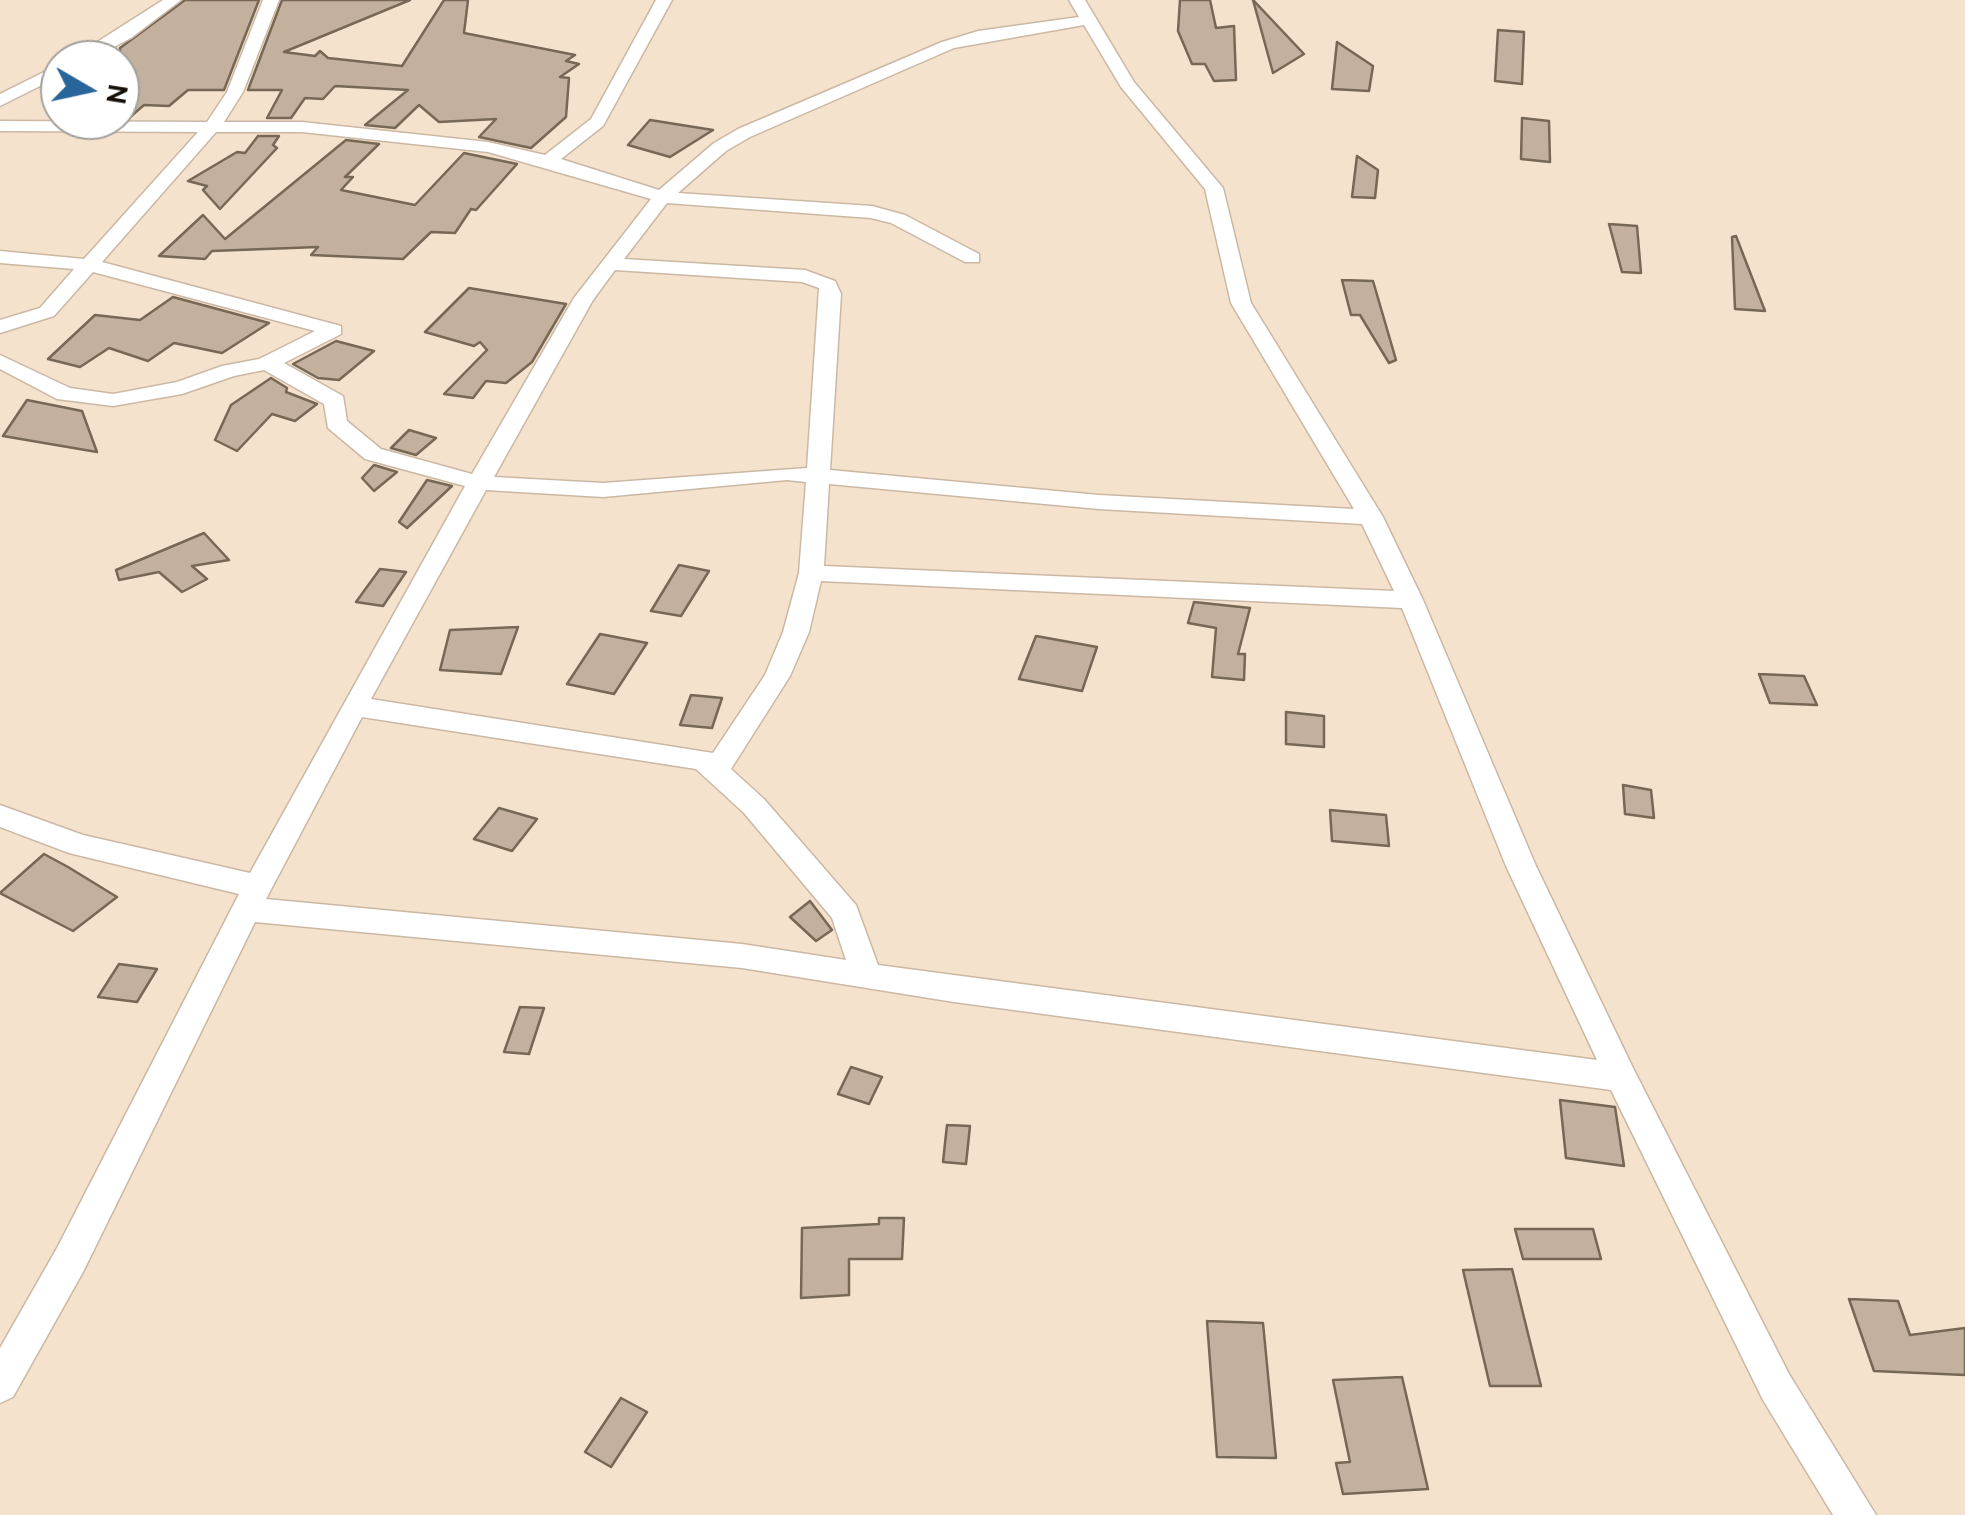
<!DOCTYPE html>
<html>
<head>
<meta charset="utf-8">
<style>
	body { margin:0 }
	#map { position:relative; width:1965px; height:1515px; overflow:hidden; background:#f5e2cd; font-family:Cabin,sans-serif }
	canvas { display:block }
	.north { position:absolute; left:40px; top:40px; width:100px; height:100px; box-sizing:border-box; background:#fff; border:2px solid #a19f9c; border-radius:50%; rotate:99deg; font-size:28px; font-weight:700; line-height:40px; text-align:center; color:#140e07 }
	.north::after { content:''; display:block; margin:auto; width:35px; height:45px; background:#28659b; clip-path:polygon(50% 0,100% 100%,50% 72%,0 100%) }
</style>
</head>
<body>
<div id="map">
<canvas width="1965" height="1515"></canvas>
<div class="north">N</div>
</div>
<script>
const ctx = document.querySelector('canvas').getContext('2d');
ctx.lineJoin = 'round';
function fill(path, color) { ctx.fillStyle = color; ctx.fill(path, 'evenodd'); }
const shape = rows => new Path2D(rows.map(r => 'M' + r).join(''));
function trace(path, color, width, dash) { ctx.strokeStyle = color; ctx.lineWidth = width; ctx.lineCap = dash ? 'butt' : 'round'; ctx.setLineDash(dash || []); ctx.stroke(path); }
const building = shape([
	[185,0,259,0,224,90,188,90,169,106,144,105,129,118,120,118,120,48,185,0],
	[282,0,410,0,284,52,315,56,320,51,328,58,402,66,444,0,468,0,464,33,575,55,566,61,579,64,560,77,569,78,566,117,531,148,479,137,496,119,439,122,419,105,395,128,365,125,408,90,335,86,323,99,305,98,291,118,267,118,282,90,248,90,282,0],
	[1180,0,1210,0,1216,28,1234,26,1236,80,1214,81,1205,64,1192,64,1178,31,1180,0],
	[1253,0,1304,54,1273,73,1253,0],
	[1498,30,1524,32,1522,84,1495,81,1498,30],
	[1337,42,1373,66,1369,91,1332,89,1337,42],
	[1522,118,1549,121,1550,162,1521,159,1522,118],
	[650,120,713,130,670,157,628,145,650,120],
	[258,136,279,136,273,145,277,148,220,209,203,190,207,186,188,181,237,152,245,153,258,136],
	[346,140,379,144,345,177,353,177,341,190,415,205,464,153,517,164,476,210,471,209,455,233,431,232,403,259,311,255,318,247,212,251,205,259,159,256,203,215,225,239,346,140],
	[1357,156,1378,170,1375,198,1352,197,1357,156],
	[1609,224,1637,226,1641,273,1622,272,1609,224],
	[1736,236,1765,311,1735,309,1732,237,1736,236],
	[1342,280,1373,281,1396,360,1389,363,1360,315,1351,315,1342,280],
	[469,288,566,304,532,362,506,383,486,381,473,398,444,394,487,350,480,342,474,346,425,332,469,288],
	[173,297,269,323,222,353,174,343,148,361,109,348,80,367,48,359,95,315,140,320,173,297],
	[336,341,374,351,339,380,318,378,293,364,336,341],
	[271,378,287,388,286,392,317,404,295,421,272,414,237,451,215,440,231,405,271,378],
	[27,400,82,411,97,452,3,436,27,400],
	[409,430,436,438,416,455,391,448,409,430],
	[374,465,397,472,374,491,362,478,374,465],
	[427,480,452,486,407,528,399,522,427,480],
	[204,533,229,560,192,566,207,579,182,592,159,572,119,580,116,570,204,533],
	[679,565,709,571,681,616,651,611,679,565],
	[380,569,406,572,383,606,356,602,380,569],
	[1194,602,1250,608,1238,654,1245,654,1244,680,1212,677,1216,628,1188,623,1194,602],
	[518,627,501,674,440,670,450,630,518,627],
	[600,634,647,643,614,694,567,684,600,634],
	[1036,636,1097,647,1082,691,1019,679,1036,636],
	[1759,674,1804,676,1817,705,1770,703,1759,674],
	[691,695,722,698,712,728,680,725,691,695],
	[1286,712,1324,716,1324,747,1286,744,1286,712],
	[1623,785,1651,790,1654,818,1625,814,1623,785],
	[499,808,537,819,512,851,474,839,499,808],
	[1330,810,1386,815,1389,846,1332,841,1330,810],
	[44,854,68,867,117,897,73,931,0,893,44,854],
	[810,901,832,930,816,941,790,917,810,901],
	[119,964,157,969,137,1002,98,997,119,964],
	[520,1007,544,1008,529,1054,504,1052,520,1007],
	[851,1067,882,1077,869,1104,838,1094,851,1067],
	[1560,1100,1615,1107,1624,1166,1566,1158,1560,1100],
	[947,1125,970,1126,966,1164,943,1162,947,1125],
	[879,1218,904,1218,902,1259,849,1259,849,1295,801,1298,802,1228,879,1224,879,1218],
	[1515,1229,1593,1229,1601,1259,1523,1259,1515,1229],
	[1512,1269,1541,1386,1490,1386,1463,1270,1512,1269],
	[1849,1299,1898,1301,1910,1335,1965,1328,1965,1375,1874,1371,1849,1299],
	[1207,1321,1263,1323,1276,1458,1217,1457,1207,1321],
	[1402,1377,1428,1489,1343,1494,1336,1463,1350,1462,1333,1380,1402,1377],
	[621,1398,647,1412,611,1467,585,1452,621,1398]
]);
const street = shape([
	[163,0,181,0,131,38,89,60,69,60,163,0],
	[263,0,279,0,243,92,224,122,302,122,488,142,545,155,591,119,656,0,672,0,603,126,561,159,659,190,714,143,738,129,942,42,978,31,1079,17,1069,0,1085,0,1134,82,1223,188,1251,303,1383,517,1423,600,1536,866,1633,1068,1789,1374,1876,1515,1833,1515,1763,1400,1611,1090,954,1002,742,968,255,922,83,1272,13,1397,0,1403,0,1348,57,1248,239,894,69,853,0,827,0,805,83,835,250,873,465,486,365,459,328,428,324,404,264,370,234,376,182,394,113,406,57,399,0,369,0,355,70,388,113,394,177,382,222,366,259,359,315,331,93,272,54,316,0,333,0,320,40,308,74,269,0,263,0,251,84,259,198,132,0,131,0,121,207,122,227,92,263,0],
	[1084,25,1121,87,1205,189,1231,303,1354,509,1099,495,830,470,841,294,835,281,805,270,624,259,667,203,871,218,891,223,965,262,979,262,979,254,905,215,872,206,678,193,726,151,750,137,954,48,1084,25],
	[216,132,302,132,488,152,651,199,574,298,472,474,381,449,347,421,343,396,284,363,341,334,341,326,102,262,216,132],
	[615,270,802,282,819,288,807,468,603,483,494,477,593,300,615,270],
	[787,480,806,482,799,573,783,632,765,675,713,753,371,699,486,490,603,497,787,480],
	[829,484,1099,509,1362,524,1394,591,824,566,829,484],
	[821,581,1402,608,1506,866,1597,1060,878,965,856,905,764,799,731,769,790,676,809,632,821,581],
	[362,717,696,769,744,813,832,918,846,960,742,944,266,899,362,717],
	[60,64,60,76,0,106,0,94,60,64]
]);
fill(building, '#c3b19d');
trace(building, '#776755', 2.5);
trace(street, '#cbb8a4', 3);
fill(street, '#fff');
</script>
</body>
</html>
